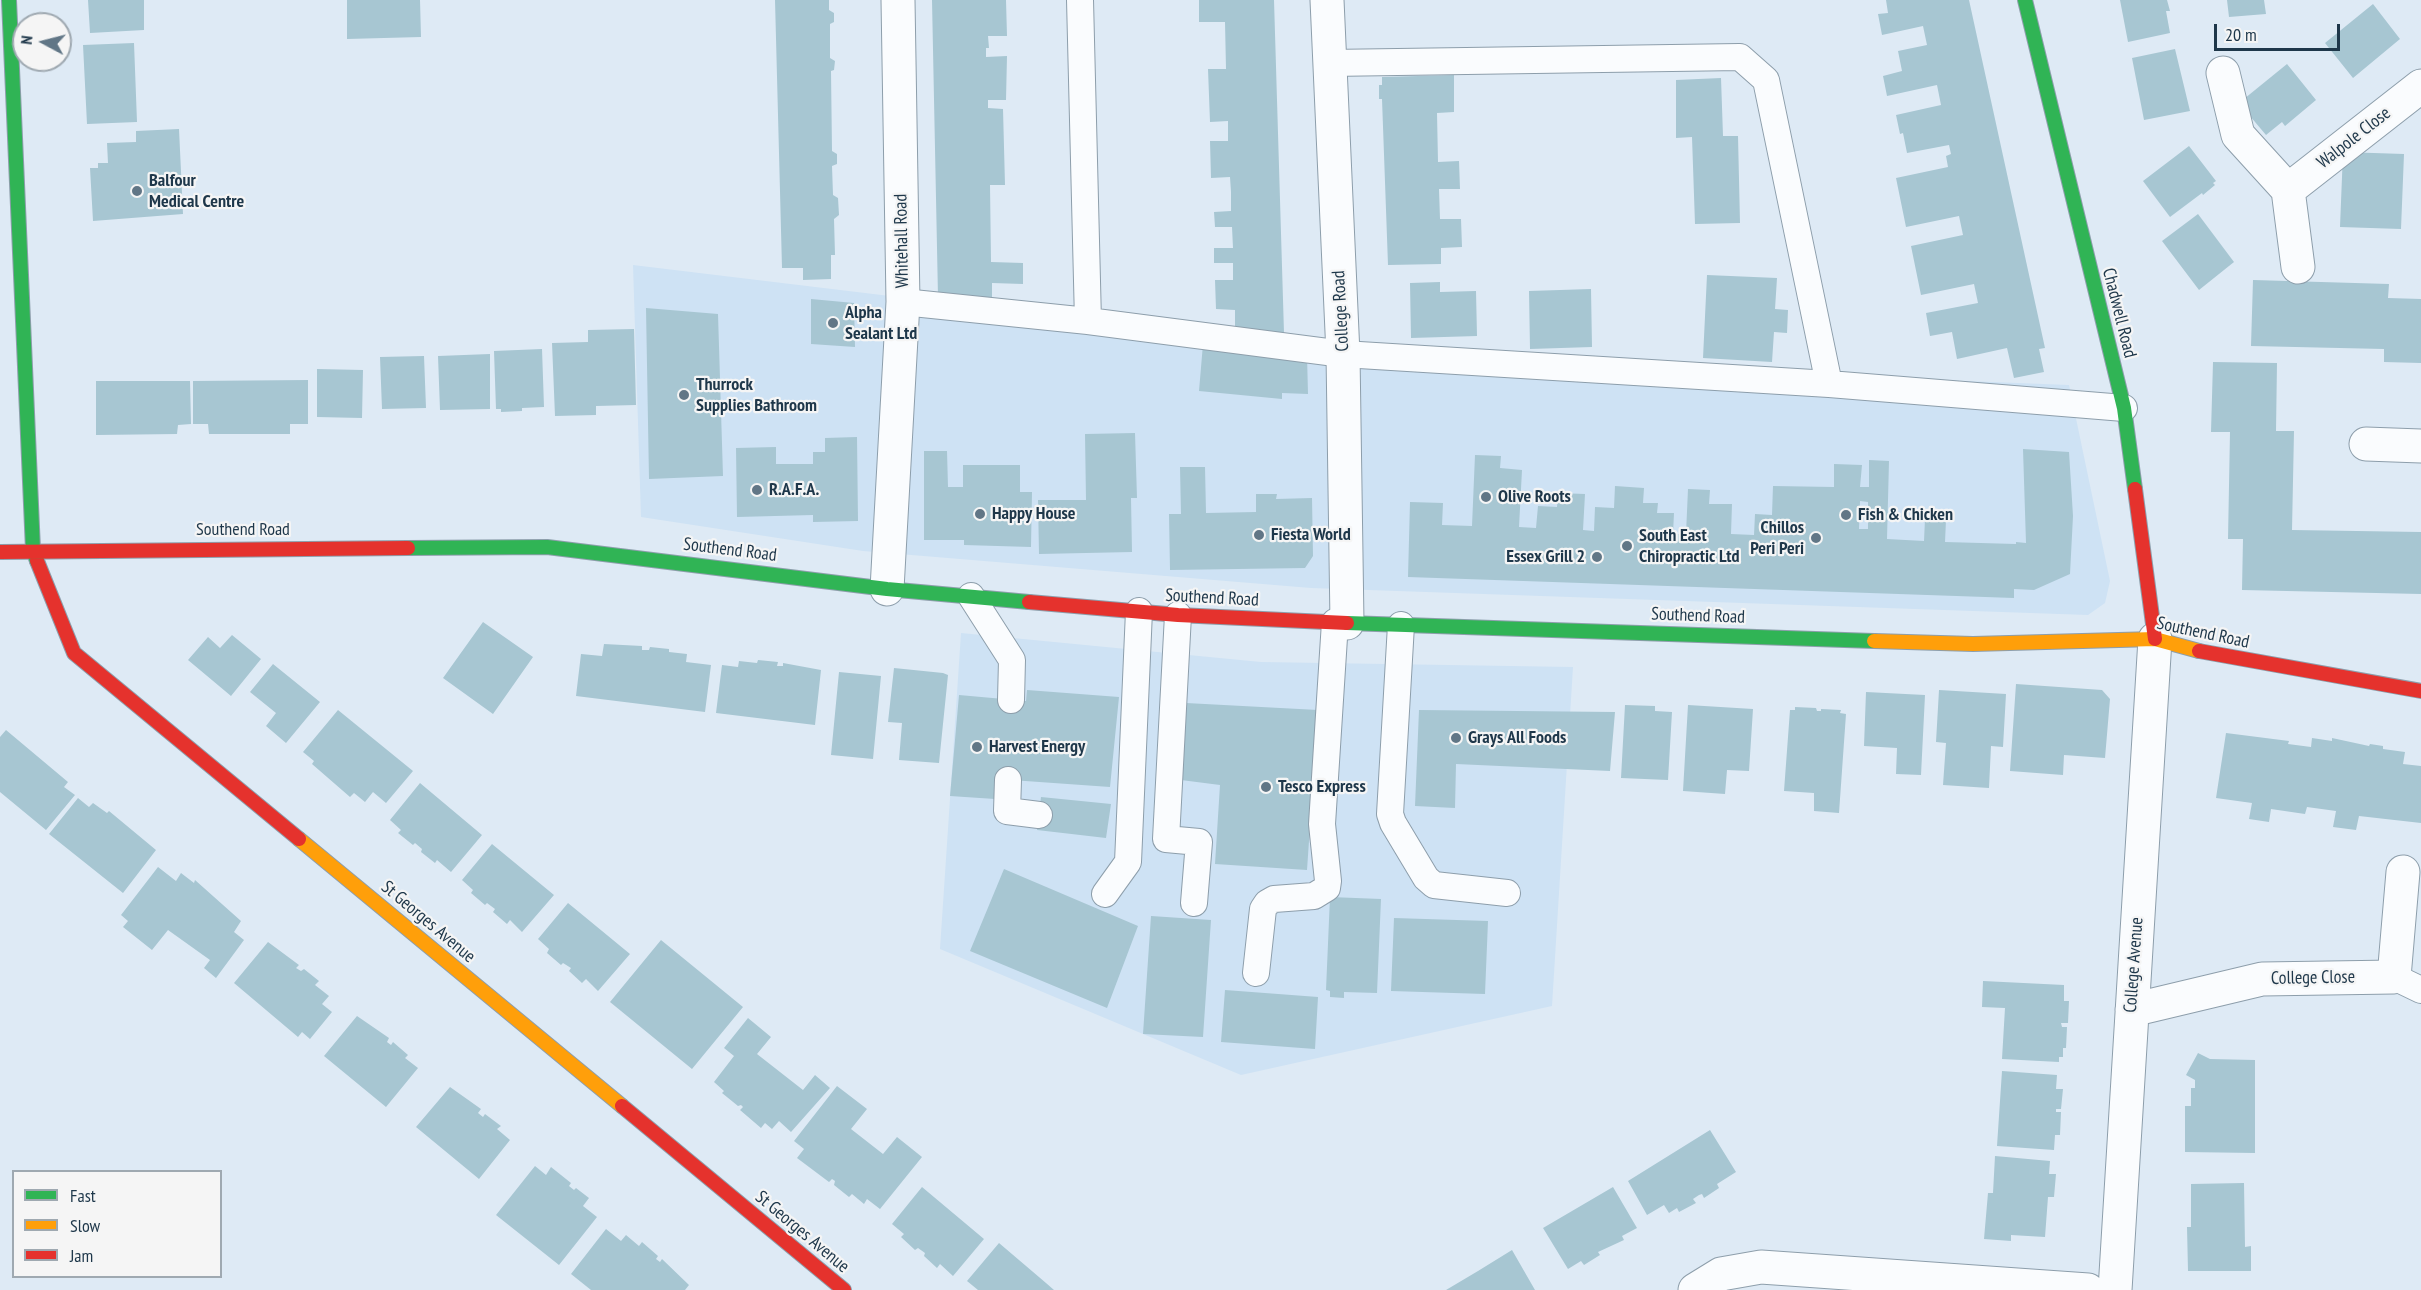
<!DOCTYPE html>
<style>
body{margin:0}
#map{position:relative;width:2421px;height:1290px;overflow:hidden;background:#deeaf5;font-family:"PT Sans Narrow",sans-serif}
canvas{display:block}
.legend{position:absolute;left:12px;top:1170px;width:210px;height:108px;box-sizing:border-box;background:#f5f5f5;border:2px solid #9fa9b1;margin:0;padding:8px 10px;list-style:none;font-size:18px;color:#1e374a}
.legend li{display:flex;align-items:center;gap:12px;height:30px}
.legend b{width:30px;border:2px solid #9fa9b1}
.north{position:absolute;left:12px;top:12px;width:60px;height:60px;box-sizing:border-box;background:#f5f5f5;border:2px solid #9fa9b1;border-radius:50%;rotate:277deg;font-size:16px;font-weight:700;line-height:24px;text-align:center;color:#1e374a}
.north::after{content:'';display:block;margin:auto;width:21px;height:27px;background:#617686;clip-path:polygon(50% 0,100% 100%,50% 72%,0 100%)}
.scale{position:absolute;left:2214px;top:24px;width:126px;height:27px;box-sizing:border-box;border:3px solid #1e374a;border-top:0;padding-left:8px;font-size:18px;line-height:21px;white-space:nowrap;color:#1e374a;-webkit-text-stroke:4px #f5f5f5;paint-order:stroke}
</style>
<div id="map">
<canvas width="2421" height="1290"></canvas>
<ul class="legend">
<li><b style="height:8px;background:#30b455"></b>Fast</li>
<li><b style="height:8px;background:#ff9f0a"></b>Slow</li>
<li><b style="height:8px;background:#e5322d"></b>Jam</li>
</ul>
<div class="north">N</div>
<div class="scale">20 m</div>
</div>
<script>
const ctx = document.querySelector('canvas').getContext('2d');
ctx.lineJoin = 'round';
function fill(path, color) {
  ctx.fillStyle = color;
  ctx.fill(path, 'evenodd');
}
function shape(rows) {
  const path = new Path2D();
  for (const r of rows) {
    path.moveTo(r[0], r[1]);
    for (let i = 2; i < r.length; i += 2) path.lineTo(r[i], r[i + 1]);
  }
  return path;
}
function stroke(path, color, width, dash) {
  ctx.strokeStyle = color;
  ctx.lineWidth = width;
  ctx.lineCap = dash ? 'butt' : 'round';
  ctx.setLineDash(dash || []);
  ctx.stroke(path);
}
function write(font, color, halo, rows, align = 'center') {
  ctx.font = font + ' "PT Sans Narrow",sans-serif';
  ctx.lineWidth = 4.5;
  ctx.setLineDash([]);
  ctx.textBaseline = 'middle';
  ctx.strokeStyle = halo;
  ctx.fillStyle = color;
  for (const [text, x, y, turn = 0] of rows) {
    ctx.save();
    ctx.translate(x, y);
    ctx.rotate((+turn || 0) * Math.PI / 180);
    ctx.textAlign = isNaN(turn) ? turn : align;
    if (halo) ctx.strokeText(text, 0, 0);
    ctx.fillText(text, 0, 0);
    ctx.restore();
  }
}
const built = shape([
 [633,265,923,300,1303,339,1837,376,2069,385,2110,581,2105,603,2088,615,1311,588,863,551,641,517],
 [961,633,1261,662,1573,667,1552,1006,1241,1075,940,949]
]);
const building = shape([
 [88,0,144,0,144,30,90,33],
 [347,0,420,0,421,37,347,39],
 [775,0,829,0,829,10,834,13,834,22,830,24,830,58,835,61,834,70,831,71,832,151,837,154,837,164,832,166,833,195,838,198,839,215,834,219,835,255,831,255,831,279,803,280,803,268,782,268],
 [932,0,1006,0,1007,36,988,36,989,48,986,48,986,57,1007,56,1006,100,988,100,988,108,1003,109,1005,185,990,185,991,262,1023,263,1023,284,992,283,992,302,938,297],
 [1199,0,1274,0,1284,333,1235,327,1235,310,1216,309,1215,280,1233,280,1233,263,1214,263,1214,248,1233,248,1232,227,1215,227,1214,212,1231,211,1231,192,1230,177,1211,178,1210,141,1228,141,1228,121,1210,122,1208,69,1226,69,1225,22,1199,22],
 [1886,0,1969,0,2045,348,2039,349,2044,372,2014,378,2007,348,1957,359,1952,332,1930,336,1926,313,1978,303,1974,284,1921,295,1911,246,1963,235,1959,216,1906,227,1896,178,1948,167,1946,156,1951,154,1949,145,1907,153,1903,133,1900,134,1896,115,1941,105,1937,85,1887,96,1883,76,1902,71,1898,51,1927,45,1923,26,1882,35,1878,14,1888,13],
 [2120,0,2167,0,2170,11,2166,11,2170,33,2128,42],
 [2227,0,2264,0,2266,14,2229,17],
 [2373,4,2400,39,2353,78,2325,43],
 [134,43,137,122,87,124,83,45],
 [2175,49,2190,111,2144,120,2132,58],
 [2287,64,2316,100,2285,126,2282,122,2266,135,2239,103],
 [1454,75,1454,112,1437,113,1438,162,1459,161,1460,189,1439,189,1440,219,1461,219,1462,247,1441,248,1441,264,1388,265,1382,99,1379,99,1379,85,1382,85,1382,77],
 [1721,78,1723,136,1738,136,1740,223,1695,224,1692,137,1676,138,1676,80],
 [179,129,183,214,93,221,90,168,98,168,98,163,108,163,107,143,136,142,136,131],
 [2189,146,2216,181,2213,183,2215,185,2203,195,2202,193,2170,217,2143,181],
 [2343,152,2404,154,2401,229,2340,227],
 [2198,214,2234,262,2199,290,2162,241],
 [1707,275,1777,278,1775,309,1788,310,1787,333,1774,332,1772,362,1703,358],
 [2253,280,2389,284,2388,298,2421,299,2421,363,2384,362,2384,349,2251,346],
 [1440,282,1440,292,1476,291,1477,336,1411,338,1410,283],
 [1591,289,1592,347,1530,349,1529,291],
 [811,299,854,303,855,347,811,344],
 [646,308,718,314,723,476,649,479],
 [634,329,636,405,596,406,596,415,555,416,552,343,588,342,588,330],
 [1203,344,1307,355,1308,394,1282,393,1282,399,1199,391],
 [542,349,544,407,522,408,522,411,501,412,501,409,496,409,494,351],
 [490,354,490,409,440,410,438,356],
 [424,356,426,408,382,409,380,357],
 [2213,362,2277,363,2276,431,2294,431,2292,530,2421,532,2421,594,2242,590,2243,539,2228,539,2230,432,2211,432],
 [317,369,363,370,362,418,317,417],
 [308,380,308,424,290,424,290,434,209,434,208,424,193,424,193,381],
 [96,381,190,381,191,424,178,425,177,434,96,435],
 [1135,433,1137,498,1131,498,1132,552,1039,554,1038,500,1086,500,1085,434],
 [857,437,858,521,813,522,813,515,737,517,736,448,776,447,776,464,813,464,813,452,825,452,825,438],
 [2023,449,2069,452,2073,516,2070,574,2034,590,2014,589,2014,598,1408,577,1410,502,1443,503,1442,525,1472,526,1475,455,1501,456,1500,468,1522,470,1519,527,1536,528,1538,506,1557,507,1558,493,1585,494,1583,530,1594,531,1595,507,1614,508,1615,486,1644,488,1643,503,1658,503,1657,513,1674,513,1673,534,1686,534,1688,489,1710,490,1709,504,1732,504,1731,534,1754,535,1755,514,1772,515,1773,486,1834,487,1834,464,1862,465,1860,487,1869,487,1869,460,1889,461,1887,539,1924,541,1925,519,1946,520,1945,542,2016,544,2016,542,2026,543],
 [1860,501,1868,502,1868,529,1859,529],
 [924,451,947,451,948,487,963,487,963,465,1020,465,1020,492,1032,492,1031,547,964,545,964,540,924,540],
 [1180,467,1205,467,1206,513,1256,512,1256,494,1277,494,1276,499,1312,498,1313,556,1305,568,1170,570,1169,514,1181,514],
 [483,622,533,657,493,714,443,678],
 [232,635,261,659,231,696,188,660,208,637,220,648],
 [604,644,642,646,642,650,649,650,650,647,669,649,669,652,687,654,686,662,711,665,705,712,576,696,581,654,602,656],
 [758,660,778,662,777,666,783,666,783,663,821,670,815,725,716,713,722,665,738,667,739,661,757,663],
 [273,664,320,702,286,743,266,726,276,713,250,692],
 [894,668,943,673,948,675,939,763,899,760,902,723,888,722],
 [839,672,881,676,873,759,831,755],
 [2016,684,2102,690,2110,699,2105,758,2064,755,2063,775,2010,771],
 [1027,690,1119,697,1110,787,997,779,995,799,950,796,959,695,1026,701],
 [1939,690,2006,694,2003,747,1991,746,1989,788,1943,785,1946,743,1936,742],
 [1866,692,1925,695,1921,775,1896,774,1897,748,1864,746],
 [1186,703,1318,710,1307,870,1215,864,1220,785,1181,780],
 [1625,705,1655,706,1655,711,1672,712,1668,780,1621,778],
 [1688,705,1753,709,1749,771,1727,770,1725,794,1683,791],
 [1795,707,1816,708,1817,711,1821,711,1821,709,1841,710,1840,713,1846,714,1839,813,1814,811,1814,793,1784,791,1790,710,1795,710],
 [338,710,413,771,386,803,373,792,365,802,354,793,350,797,312,764,314,761,303,752],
 [1419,710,1615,712,1610,771,1456,764,1455,808,1415,806],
 [6,730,68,782,64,787,75,795,46,830,0,792,0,737],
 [2226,733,2289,741,2288,744,2311,747,2312,738,2332,741,2332,738,2369,746,2370,744,2383,746,2383,749,2405,752,2403,764,2421,766,2421,823,2359,816,2356,830,2333,827,2336,811,2307,807,2305,814,2271,809,2269,822,2249,819,2252,803,2216,798],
 [420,783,482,835,451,872,437,860,435,863,421,852,422,849,415,843,413,845,398,833,401,830,390,820],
 [1041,797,1111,804,1106,838,1037,830],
 [78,798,89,807,93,803,107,813,109,811,156,850,123,893,49,834],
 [492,844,554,895,522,932,510,920,507,924,493,912,495,909,487,903,485,905,471,893,473,890,462,880],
 [158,867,176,881,181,873,194,883,195,880,241,921,234,932,244,940,216,978,204,968,210,960,168,930,152,950,123,927,128,921,121,915],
 [1004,869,1138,926,1107,1008,970,951],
 [1330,897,1381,899,1377,993,1344,992,1344,998,1330,997,1330,991,1326,990],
 [568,903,630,954,598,991,586,979,582,983,569,971,571,968,563,963,561,965,547,953,549,949,538,939],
 [1151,916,1211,920,1203,1037,1143,1034],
 [1394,918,1488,921,1485,994,1391,991],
 [661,940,743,1007,692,1069,610,1002],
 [268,942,299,965,296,968,301,971,304,969,319,981,315,985,329,996,322,1004,332,1012,310,1039,302,1032,298,1037,234,983],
 [1983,981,2064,985,2064,1001,2069,1001,2068,1023,2061,1023,2062,1027,2067,1027,2066,1048,2063,1048,2063,1057,2059,1057,2059,1062,2002,1059,2005,1008,1982,1007],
 [1225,990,1318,997,1315,1049,1221,1042],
 [357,1016,389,1038,387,1042,391,1045,393,1042,408,1055,405,1058,418,1068,386,1107,324,1056],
 [748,1018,771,1037,757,1054,803,1090,815,1075,830,1088,791,1132,779,1121,772,1129,765,1123,761,1128,740,1110,743,1107,741,1105,738,1106,722,1093,724,1091,714,1082,734,1056,724,1048],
 [2198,1053,2210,1059,2255,1060,2255,1153,2185,1152,2185,1106,2191,1106,2191,1088,2195,1088,2195,1080,2186,1075],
 [2002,1071,2057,1075,2056,1089,2063,1089,2061,1109,2056,1109,2056,1112,2061,1112,2060,1135,2055,1135,2054,1150,1997,1146],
 [837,1086,867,1109,851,1129,883,1154,897,1137,922,1157,880,1209,867,1199,864,1204,852,1194,849,1197,834,1185,835,1181,832,1179,829,1182,797,1158,804,1149,794,1141],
 [450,1087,481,1109,478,1113,483,1117,485,1114,501,1126,497,1129,510,1140,479,1179,416,1127],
 [1710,1130,1736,1172,1717,1184,1719,1188,1704,1198,1702,1194,1699,1195,1693,1199,1696,1203,1679,1212,1677,1208,1669,1213,1664,1205,1647,1215,1628,1181],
 [1995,1156,2050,1161,2049,1174,2056,1174,2054,1197,2048,1197,2045,1237,2011,1235,2011,1241,1984,1239,1988,1193,1993,1193],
 [535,1166,546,1175,551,1167,571,1183,569,1186,574,1190,576,1188,589,1198,583,1206,597,1217,559,1265,496,1215],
 [2244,1183,2245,1247,2251,1246,2251,1271,2188,1271,2187,1227,2191,1227,2191,1184],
 [922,1187,984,1239,953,1276,940,1264,937,1268,924,1256,925,1253,918,1248,915,1250,901,1237,904,1234,892,1224],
 [1613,1187,1637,1228,1622,1236,1624,1240,1598,1252,1600,1255,1584,1265,1581,1261,1568,1269,1543,1228],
 [606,1229,621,1241,626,1235,639,1246,642,1242,658,1256,656,1259,660,1262,662,1259,689,1285,685,1290,591,1290,571,1274],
 [999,1243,1046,1283,1054,1290,978,1290,967,1281],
 [1512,1250,1535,1290,1446,1290,1478,1271]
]);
const lane = shape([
 [1080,0,1088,321],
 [1329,63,1740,57,1766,80,1829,384],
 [903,302,1088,321,1343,354,1829,384,2124,408],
 [971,596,1012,660,1011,700],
 [1178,615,1166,839,1199,842,1194,903],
 [1401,625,1390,814,1393,823,1426,878,1434,885,1507,893],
 [1008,780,1007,811,1039,815],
 [1105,894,1128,862,1139,611],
 [1256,973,1263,909,1267,903,1274,899,1314,896,1327,888,1328,881,1322,824,1335,622],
 [2394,977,2421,990]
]);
const street = shape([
 [1327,0,1343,354,1347,623],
 [2223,73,2238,135,2288,190,2298,267],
 [2288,190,2421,86],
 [2366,444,2421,446],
 [887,589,903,302,898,0],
 [2132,1010,2262,979,2394,977,2403,872],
 [1695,1290,1721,1274,1761,1267,2088,1290],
 [2115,1290,2155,639]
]);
const fast = shape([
 [9,0,33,550,37,561],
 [2025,0,2124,408,2135,489],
 [408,548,547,547,887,589,1029,602],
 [1347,623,1874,641]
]);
const slow = shape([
 [1874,641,1973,644,2155,639,2199,651],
 [299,839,622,1106]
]);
const jam = shape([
 [2135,489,2155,639],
 [0,552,408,548],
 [37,561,74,653,299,839],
 [1029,602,1178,615,1347,623],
 [2199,651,2421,691],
 [622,1106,844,1290]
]);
const markers = [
 [137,191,6,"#617686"],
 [833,323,6,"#617686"],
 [684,395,6,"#617686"],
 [757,490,6,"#617686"],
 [1486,497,6,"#617686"],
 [980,514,6,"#617686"],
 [1846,515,6,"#617686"],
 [1259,535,6,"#617686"],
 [1816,538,6,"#617686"],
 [1627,546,6,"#617686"],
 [1597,557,6,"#617686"],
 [1456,738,6,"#617686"],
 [977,747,6,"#617686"],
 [1266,787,6,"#617686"]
];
const streetNames = [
 ["Walpole Close",2354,138,-38],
 ["Whitehall Road",902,241,-91],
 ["College Road",1341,311,-93],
 ["Chadwell Road",2119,313,76],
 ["Southend Road",243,530],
 ["Southend Road",730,550,7],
 ["Southend Road",1212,598,3],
 ["Southend Road",1698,616,2],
 ["Southend Road",2203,633,12],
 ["St Georges Avenue",428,922,40],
 ["College Avenue",2134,965,-86],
 ["College Close",2313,978,-1],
 ["St Georges Avenue",802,1232,40]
];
const poiNames = [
 ["Balfour",149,181],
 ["Medical Centre",149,202],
 ["Alpha",845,313],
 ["Sealant Ltd",845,334],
 ["Thurrock",696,385],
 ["Supplies Bathroom",696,406],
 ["R.A.F.A.",769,490],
 ["Olive Roots",1498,497],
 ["Happy House",992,514],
 ["Fish & Chicken",1858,515],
 ["Chillos",1804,528,"right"],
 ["Peri Peri",1804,549,"right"],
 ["Fiesta World",1271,535],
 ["South East",1639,536],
 ["Chiropractic Ltd",1639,557],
 ["Essex Grill 2",1585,557,"right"],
 ["Grays All Foods",1468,738],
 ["Harvest Energy",989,747],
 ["Tesco Express",1278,787]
];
fill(built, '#cee2f4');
fill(building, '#a7c6d2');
stroke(lane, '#8d9eab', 28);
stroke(street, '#8d9eab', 35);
stroke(fast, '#8d9eab', 16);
stroke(slow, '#8d9eab', 16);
stroke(jam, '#8d9eab', 16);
stroke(lane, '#fafcfe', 26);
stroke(street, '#fafcfe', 33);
stroke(fast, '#30b455', 14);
stroke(slow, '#ff9f0a', 14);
stroke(jam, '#e5322d', 14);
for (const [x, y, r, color] of markers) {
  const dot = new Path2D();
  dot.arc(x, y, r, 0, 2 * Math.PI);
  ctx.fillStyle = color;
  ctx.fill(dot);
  stroke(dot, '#f5f5f5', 2);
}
write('18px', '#1e374a', '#f5f5f5', streetNames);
write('bold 18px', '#1e374a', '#f5f5f5', poiNames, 'left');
</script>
